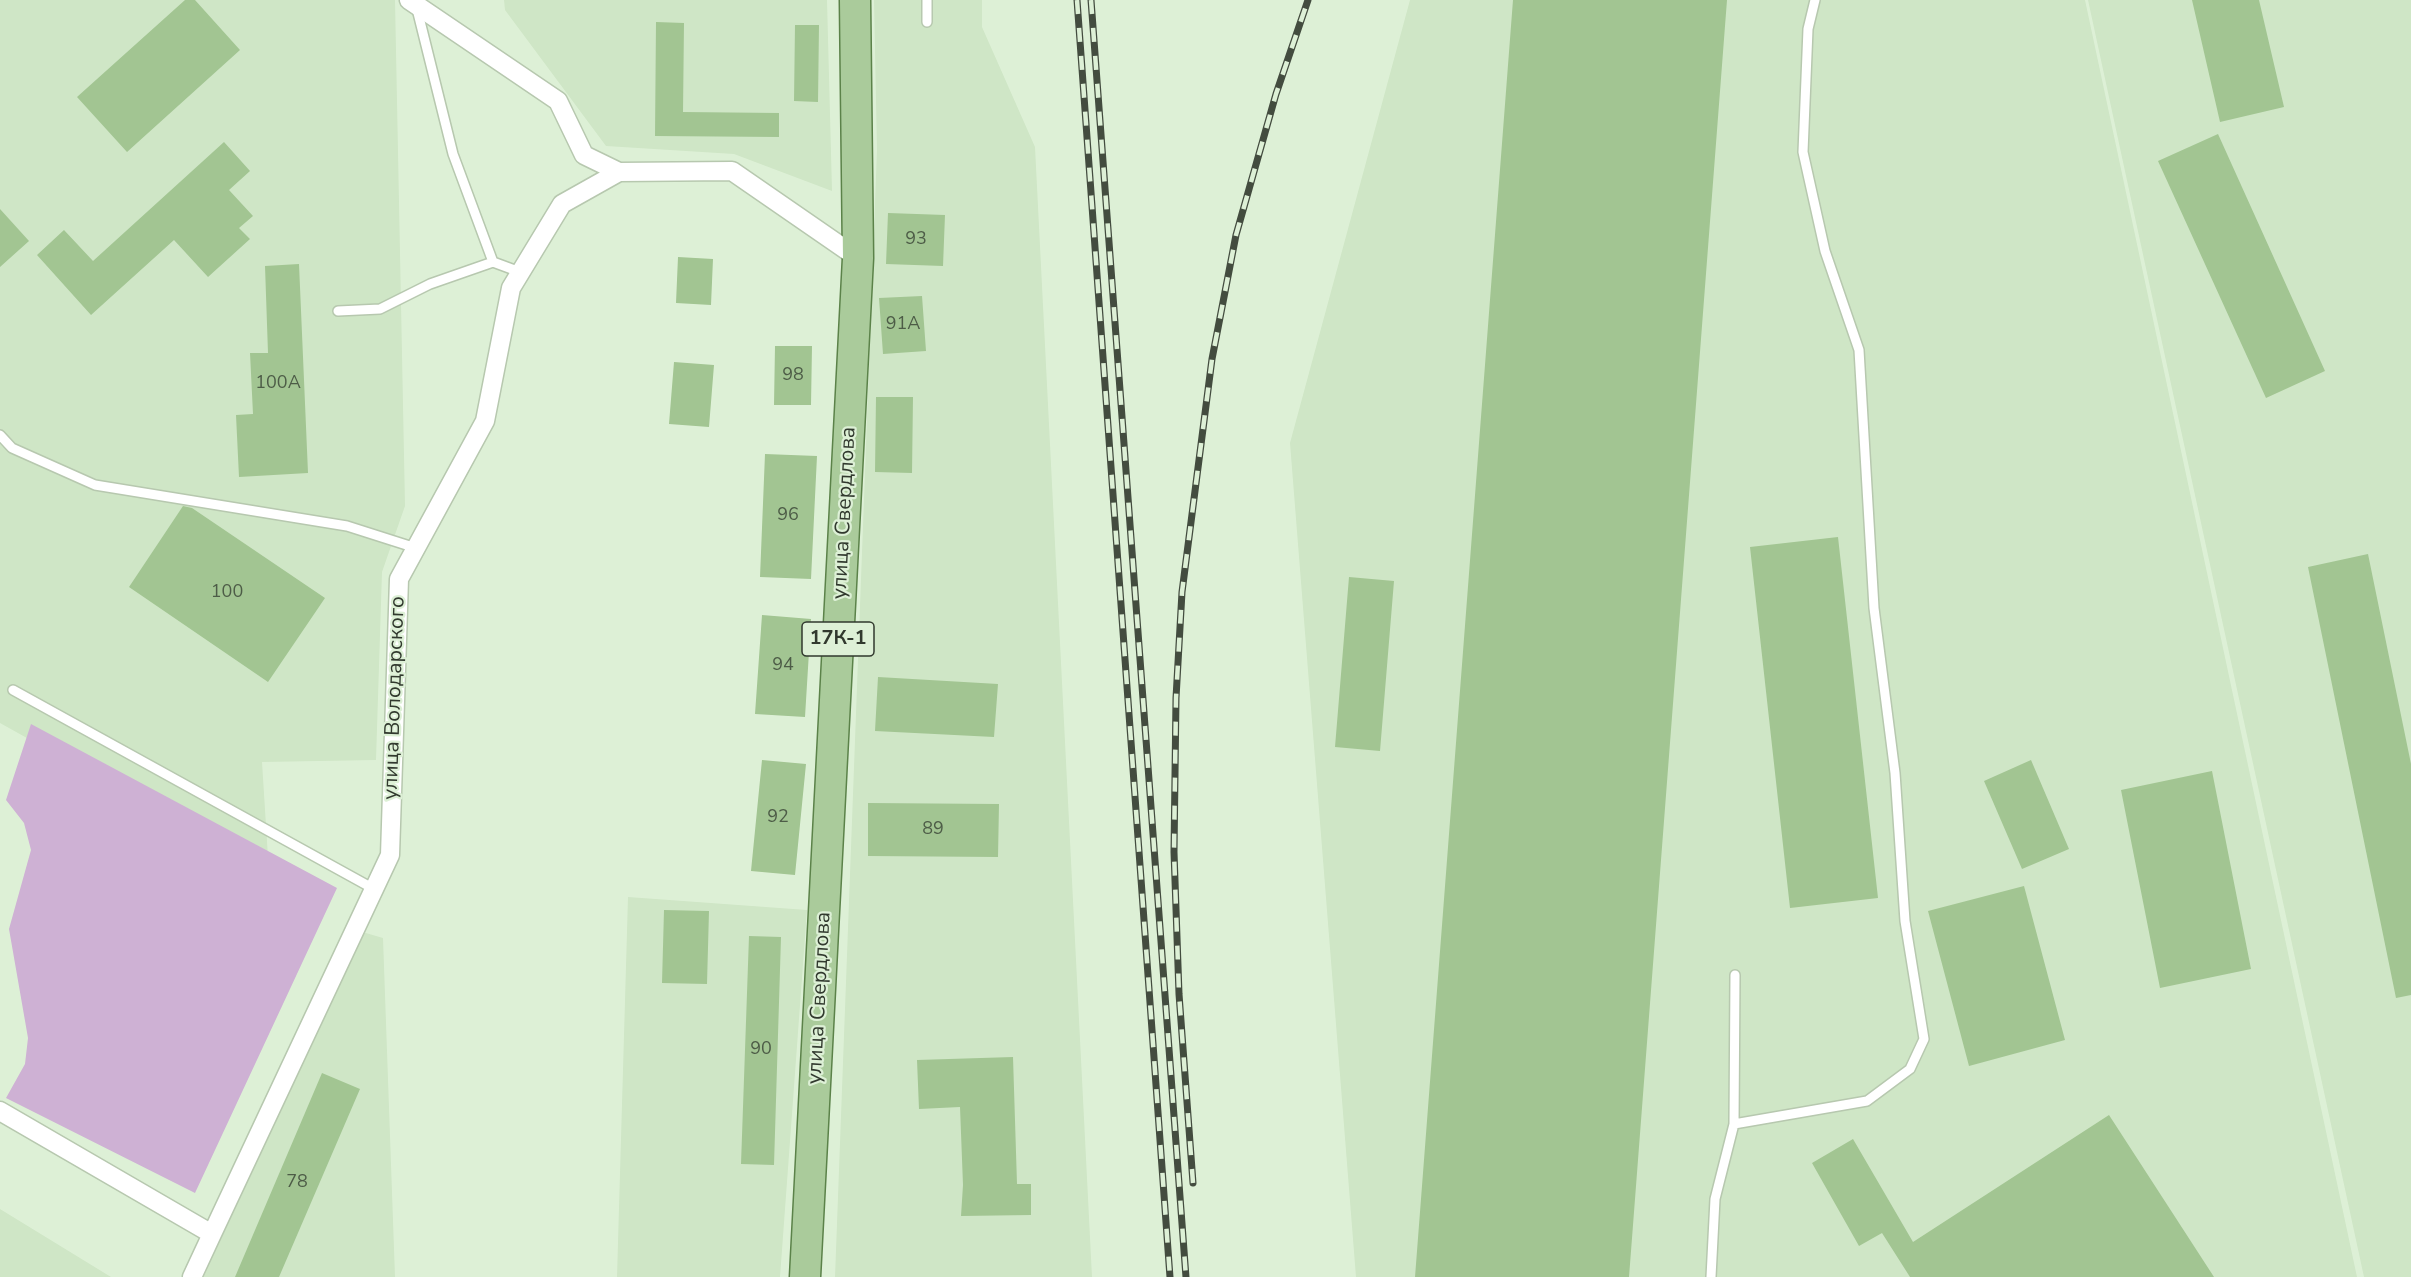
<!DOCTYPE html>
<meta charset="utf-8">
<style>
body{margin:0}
canvas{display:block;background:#ddf0d6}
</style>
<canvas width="2411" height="1277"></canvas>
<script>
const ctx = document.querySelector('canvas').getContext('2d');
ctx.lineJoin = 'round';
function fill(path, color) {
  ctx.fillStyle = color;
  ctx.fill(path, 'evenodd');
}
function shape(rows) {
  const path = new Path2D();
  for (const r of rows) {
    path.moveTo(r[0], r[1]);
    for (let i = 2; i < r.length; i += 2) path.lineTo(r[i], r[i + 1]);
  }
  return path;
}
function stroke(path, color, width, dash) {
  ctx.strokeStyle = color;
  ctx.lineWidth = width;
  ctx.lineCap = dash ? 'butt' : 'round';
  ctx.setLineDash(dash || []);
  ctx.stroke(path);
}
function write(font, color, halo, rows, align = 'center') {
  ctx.font = font + ' "Nunito Sans",sans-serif';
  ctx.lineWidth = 4.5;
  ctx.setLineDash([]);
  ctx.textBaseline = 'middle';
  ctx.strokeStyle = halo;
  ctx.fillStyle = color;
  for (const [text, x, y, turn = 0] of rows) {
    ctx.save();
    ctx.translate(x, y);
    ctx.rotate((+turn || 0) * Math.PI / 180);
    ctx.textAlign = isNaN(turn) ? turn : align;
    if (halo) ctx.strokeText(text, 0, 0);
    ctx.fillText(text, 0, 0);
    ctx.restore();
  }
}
const built = shape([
 [0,0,395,0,405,506,382,572,376,760,262,762,269,873,0,723],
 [504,0,827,0,832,191,734,154,606,146,505,10],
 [874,0,982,0,982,27,1035,147,1092,1277,835,1277,877,150],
 [1410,0,2085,0,2357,1277,1356,1277,1290,443],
 [2088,0,2411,0,2411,1277,2364,1277],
 [628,897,807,910,780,1277,617,1277],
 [359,931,383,938,395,1277,195,1277],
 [0,1209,111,1277,0,1277]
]);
const green = shape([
 [31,724,337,888,195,1193,6,1098,25,1064,28,1038,9,929,31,850,24,823,6,800]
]);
const building = shape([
 [185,0,195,0,240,50,127,152,77,97],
 [1513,0,1727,0,1629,1277,1415,1277],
 [2192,0,2259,0,2284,107,2220,122],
 [656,22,684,23,683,112,779,113,779,137,655,136],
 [795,25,819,25,818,102,794,101],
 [2218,134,2325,371,2266,398,2158,161],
 [224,142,250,171,229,190,253,216,239,228,250,239,208,277,174,240,91,315,37,255,64,230,93,261],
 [0,209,29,241,0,267],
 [888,213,945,215,943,266,886,264],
 [678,257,713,259,711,305,676,303],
 [299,264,308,473,239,477,236,415,253,414,250,353,268,353,265,266],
 [922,296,926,351,883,354,879,298],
 [775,346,812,346,811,405,774,405],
 [674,362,714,365,709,427,669,424],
 [876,397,913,397,912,473,875,472],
 [765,454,817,456,811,579,760,577],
 [183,506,192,508,325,598,268,682,129,587],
 [1838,537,1878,898,1790,908,1750,547],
 [2368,554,2411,764,2411,995,2396,998,2308,567],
 [1349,577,1394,581,1380,751,1335,747],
 [762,615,811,619,805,717,755,714],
 [878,677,998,684,994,737,875,731],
 [762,760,806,764,795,875,751,871],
 [2031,760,2069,849,2022,869,1984,781],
 [2212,771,2251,969,2160,988,2121,790],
 [868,803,999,804,998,857,868,856],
 [2024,886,2065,1040,1969,1066,1928,911],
 [664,910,709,911,707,984,662,983],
 [749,936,781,937,774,1165,741,1164],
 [1013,1057,1017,1184,1031,1184,1031,1215,961,1216,963,1185,960,1107,919,1109,917,1060],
 [322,1073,360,1089,279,1277,235,1277],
 [2109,1115,2214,1277,1910,1277,1882,1233,1859,1246,1812,1163,1853,1139,1913,1242]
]);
const service = shape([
 [927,0,927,22],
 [417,9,453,154,493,262],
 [338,311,380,309,430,284,493,262,520,272],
 [0,435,12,448,95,485,347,526,416,548],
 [13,690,374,889],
 [1734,1124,1867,1101,1910,1069,1924,1039,1905,921,1895,773,1874,608,1859,350,1825,251,1803,152,1808,29,1815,0],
 [1711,1277,1715,1199,1734,1124,1735,975]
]);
const minor = shape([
 [409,0,558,101,584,155,619,172],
 [0,1111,212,1234,390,855,399,579,485,421,511,288,562,204,619,172,732,171,858,258],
 [192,1277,212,1234]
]);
const primary = shape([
 [805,1277,858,258,855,0]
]);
const rail = shape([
 [1077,0,1170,1277],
 [1091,0,1186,1277],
 [1193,1183,1179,994,1174,852,1176,698,1182,592,1212,359,1236,235,1276,94,1308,0]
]);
const numberNames = [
 ["93",916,240],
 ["91А",903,325],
 ["98",793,376],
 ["100А",278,384],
 ["96",788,516],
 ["100",227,593],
 ["94",783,666],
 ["92",778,818],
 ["89",933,830],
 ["90",761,1050],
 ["78",297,1183]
];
const shields = [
 [838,639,72]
];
const shieldNames = [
 ["17К-1",838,639]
];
const streetNames = [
 ["улица Свердлова",845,513,-87],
 ["улица Володарского",395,698,-88],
 ["улица Свердлова",820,998,-87]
];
fill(built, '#cfe6c6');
fill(green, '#ceb1d4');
fill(building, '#a2c592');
stroke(service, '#b7c8af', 12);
stroke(minor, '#b7c8af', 21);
stroke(primary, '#5b8249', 33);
stroke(service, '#fff', 9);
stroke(minor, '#fff', 18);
stroke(primary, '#aacb9b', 30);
stroke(rail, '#434c3f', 7);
stroke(rail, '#ddf0d6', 4.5, [14]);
write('18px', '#4d5c47', null, numberNames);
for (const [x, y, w] of shields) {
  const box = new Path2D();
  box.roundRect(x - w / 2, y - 17, w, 34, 4.5);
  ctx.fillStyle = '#ddf0d6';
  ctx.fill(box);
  stroke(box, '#31392e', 1.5);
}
write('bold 20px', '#31392e', null, shieldNames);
write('21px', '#31392e', '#ddf0d6', streetNames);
</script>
